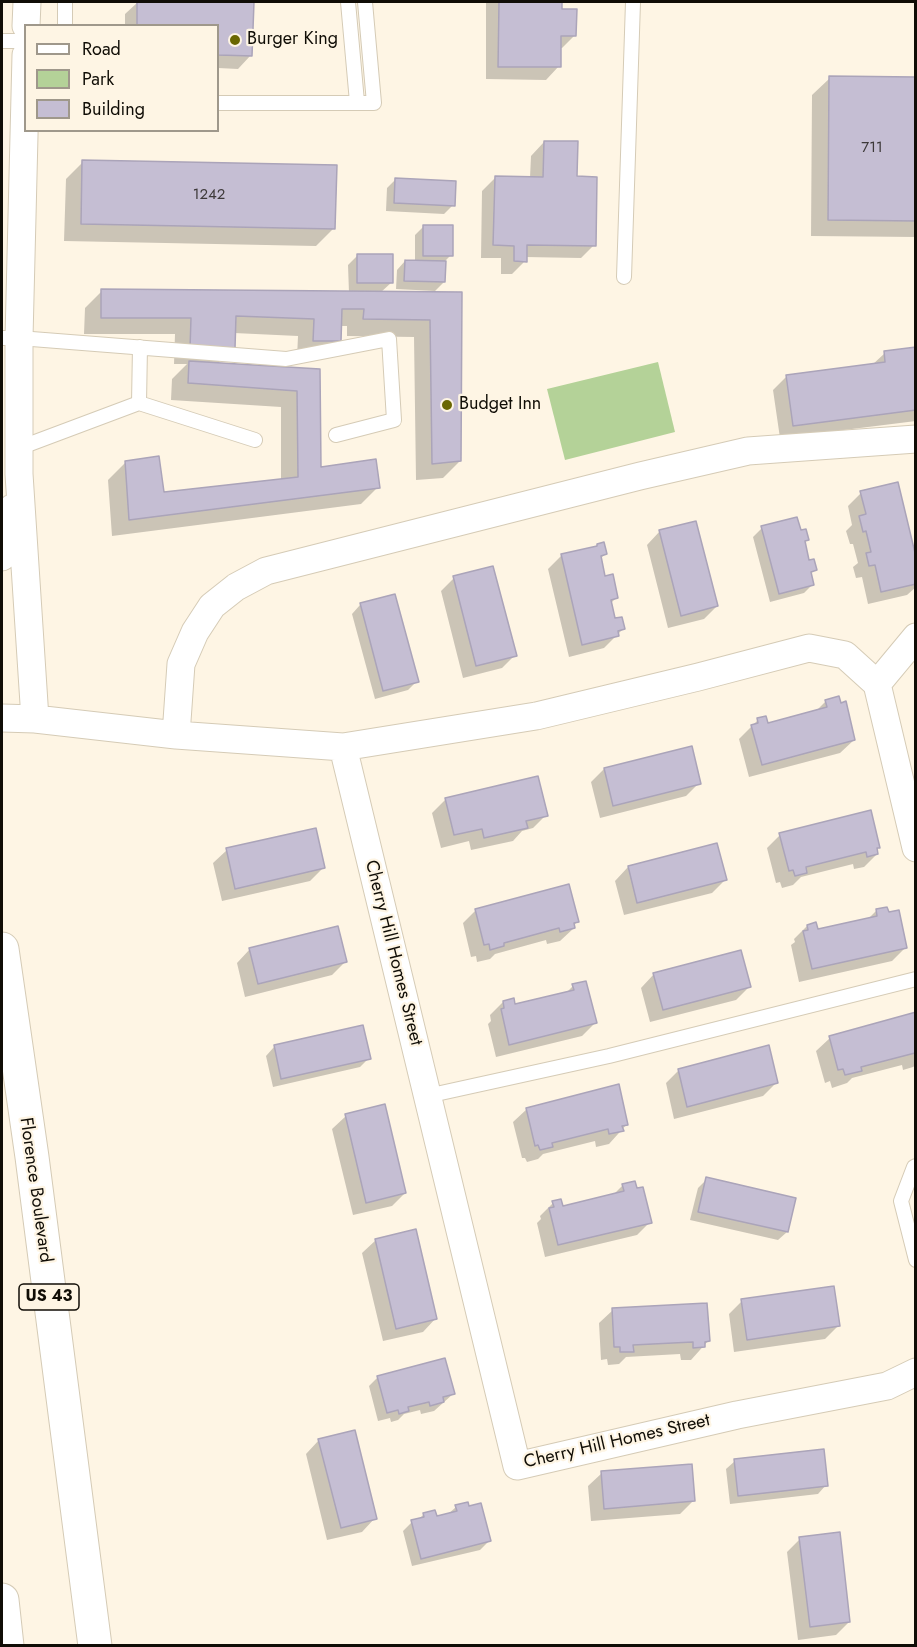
<!DOCTYPE html>
<style>
body{margin:0}
#map{position:relative;width:917px;height:1647px;overflow:hidden;background:#fef5e4;font-family:Jost,sans-serif}
canvas{display:block}
.frame{position:absolute;inset:0;border:3px solid #100d06;pointer-events:none}
.legend{position:absolute;left:24px;top:24px;width:195px;height:108px;box-sizing:border-box;background:#fef5e4;border:2px solid #9f988b;margin:0;padding:8px 10px;list-style:none;font-size:18px;color:#100d06}
.legend li{display:flex;align-items:center;gap:12px;height:30px}
.legend b{width:30px;border:2px solid #9f988b}
</style>
<div id="map">
<canvas width="917" height="1647"></canvas>
<div class="frame"></div>
<ul class="legend">
<li><b style="height:8px;background:#fff"></b>Road</li>
<li><b style="height:16px;background:#b4d298"></b>Park</li>
<li><b style="height:16px;background:#c5bed3"></b>Building</li>
</ul>
</div>
<script>
const ctx = document.querySelector('canvas').getContext('2d');
ctx.lineJoin = 'round';
function fill(path, color) {
  ctx.fillStyle = color;
  ctx.fill(path, 'evenodd');
}
function shape(rows) {
  const path = new Path2D();
  for (const r of rows) {
    path.moveTo(r[0], r[1]);
    for (let i = 2; i < r.length; i += 2) path.lineTo(r[i], r[i + 1]);
  }
  return path;
}
function stroke(path, color, width, dash) {
  ctx.strokeStyle = color;
  ctx.lineWidth = width;
  ctx.lineCap = dash ? 'butt' : 'round';
  ctx.setLineDash(dash || []);
  ctx.stroke(path);
}
function write(font, color, halo, rows, align = 'center') {
  ctx.font = font + ' Jost,sans-serif';
  ctx.lineWidth = 4.5;
  ctx.setLineDash([]);
  ctx.textBaseline = 'middle';
  ctx.strokeStyle = halo;
  ctx.fillStyle = color;
  for (const [text, x, y, turn = 0] of rows) {
    ctx.save();
    ctx.translate(x, y);
    ctx.rotate((+turn || 0) * Math.PI / 180);
    ctx.textAlign = isNaN(turn) ? turn : align;
    if (halo) ctx.strokeText(text, 0, 0);
    ctx.fillText(text, 0, 0);
    ctx.restore();
  }
}
const green = shape([
 [658,362,675,432,565,460,547,389]
]);
const shadow = shape([
 [138,2,252,3,251,55,238,69,218,68,218,26,125,26,125,14],
 [486,2,561,2,561,11,575,35,562,48,559,48,559,66,546,80,486,79],
 [830,78,916,78,916,237,811,236,812,95],
 [544,142,576,178,594,245,581,258,525,257,525,261,512,274,501,274,501,258,481,258,482,191,495,178,530,178,531,156],
 [83,162,334,228,316,246,64,241,66,179],
 [396,179,453,205,444,214,386,211,387,188],
 [424,226,451,255,445,261,444,282,435,291,396,289,397,270,405,261,415,262,415,235],
 [357,256,392,282,380,293,461,294,460,461,443,478,416,480,414,337,347,336,347,326,340,326,340,340,322,358,297,358,298,336,234,333,233,348,217,364,318,370,319,468,378,487,361,504,112,536,108,480,125,463,162,494,281,481,281,407,171,400,172,379,187,364,174,364,175,334,84,334,85,308,102,291,349,293,348,265],
 [916,348,916,421,780,438,773,390,787,376,872,365,885,353],
 [861,493,916,564,916,587,907,595,868,604,862,577,856,578,853,567,858,563,853,544,850,544,846,531,852,525,848,506],
 [762,528,800,532,807,539,804,543,808,562,815,569,810,575,813,584,804,593,770,602,753,537],
 [660,531,717,606,704,619,668,628,647,545],
 [597,545,605,554,600,559,604,578,617,597,610,604,614,620,623,629,604,648,569,657,548,569,561,556,595,548],
 [454,578,515,655,502,668,463,678,441,591],
 [394,596,417,681,408,690,375,699,352,614,360,605],
 [826,701,854,740,840,753,749,777,739,739,758,720,767,724,815,712],
 [604,769,699,783,686,796,600,818,591,782],
 [537,777,546,815,533,828,522,831,513,841,471,850,469,841,441,848,432,813,445,800],
 [780,835,879,847,876,850,877,854,864,867,854,869,853,864,801,877,793,885,782,888,780,882,776,883,767,848],
 [227,850,323,868,310,881,222,901,213,863],
 [628,867,725,880,712,893,624,915,615,881],
 [476,910,578,921,573,926,574,928,560,941,547,944,546,940,495,954,490,959,477,962,476,956,471,957,463,923],
 [876,911,905,948,892,961,799,982,791,945,795,942,794,939,807,926,817,931,868,919],
 [250,949,345,962,332,975,245,997,237,963],
 [654,974,749,987,736,1000,650,1022,641,988],
 [573,986,595,1023,582,1036,496,1057,488,1024,491,1021,490,1015,503,1002,514,1006,565,994],
 [916,1014,916,1065,913,1067,903,1070,902,1065,852,1078,847,1083,832,1088,830,1081,825,1083,816,1051,830,1038],
 [274,1047,369,1058,360,1067,273,1087,266,1056],
 [679,1070,776,1083,763,1096,674,1119,666,1083],
 [527,1109,627,1124,609,1144,596,1147,595,1141,543,1154,538,1159,527,1162,525,1158,522,1158,513,1122],
 [346,1116,405,1193,392,1206,353,1215,332,1129],
 [707,1179,787,1232,778,1240,690,1220,698,1188],
 [623,1185,650,1222,637,1235,545,1257,537,1223,541,1219,540,1216,553,1203,562,1207,613,1195],
 [376,1240,436,1318,423,1332,383,1341,362,1253],
 [742,1301,838,1326,825,1339,734,1352,729,1314],
 [613,1310,708,1341,691,1360,681,1360,680,1354,626,1357,619,1364,608,1365,607,1359,601,1360,599,1323],
 [378,1377,453,1394,434,1411,421,1414,420,1410,404,1414,398,1420,391,1422,390,1418,378,1421,369,1386],
 [319,1440,375,1518,362,1532,327,1540,306,1454],
 [735,1461,826,1485,818,1494,730,1504,726,1469],
 [602,1473,693,1501,680,1514,591,1521,588,1486],
 [456,1507,489,1541,480,1550,412,1566,403,1531,412,1522,418,1520,424,1514,436,1518,447,1515],
 [800,1539,849,1622,836,1635,798,1640,787,1552]
]);
const building = shape([
 [137,2,254,2,252,56,218,55,218,26,137,26,137,2],
 [499,2,562,2,562,9,577,9,576,36,561,36,561,67,498,67,499,2],
 [829,76,916,77,916,221,828,220,829,76],
 [544,141,578,141,577,176,597,177,596,246,527,245,527,262,514,261,514,246,493,245,495,176,543,177,544,141],
 [82,160,337,165,335,229,81,224,82,160],
 [395,178,456,181,455,206,394,203,395,178],
 [423,225,453,225,453,256,423,256,423,225],
 [357,254,393,254,393,283,357,283,357,254],
 [405,260,446,261,445,282,404,281,405,260],
 [101,289,462,292,461,461,432,464,430,320,363,319,364,309,342,309,341,341,313,341,314,319,236,316,235,348,190,348,191,318,101,318,101,289],
 [916,347,916,410,793,426,786,375,885,362,884,351,916,347],
 [189,361,320,369,321,467,376,459,380,488,129,520,125,461,159,456,164,492,298,477,297,391,188,383,189,361],
 [898,482,916,557,916,584,881,592,875,565,869,566,866,553,871,552,866,531,863,532,859,516,866,514,860,491,898,482],
 [797,517,801,530,806,529,809,540,805,541,809,560,814,559,817,570,811,572,814,585,779,594,761,526,797,517],
 [696,521,718,606,681,616,659,530,696,521],
 [604,542,607,554,601,556,605,576,613,574,618,598,611,600,615,618,622,617,625,629,618,631,619,636,582,645,561,554,597,546,597,544,604,542],
 [493,566,517,656,476,666,453,576,493,566],
 [395,594,419,682,383,691,360,603,395,594],
 [839,696,841,703,846,701,855,740,762,765,751,725,758,723,757,718,766,716,768,723,827,707,825,700,839,696],
 [692,746,701,784,613,806,604,768,692,746],
 [538,776,548,816,526,821,528,828,484,838,482,829,454,835,445,798,538,776],
 [871,810,880,848,877,848,878,854,867,857,866,852,806,867,807,873,795,876,793,870,789,871,779,833,871,810],
 [316,828,325,868,235,889,226,848,316,828],
 [717,843,727,880,637,903,628,866,717,843],
 [569,884,579,922,574,923,575,928,560,932,559,928,504,943,504,946,490,950,489,944,484,945,475,909,569,884],
 [887,907,889,912,899,910,907,948,812,969,803,931,808,930,807,925,816,922,818,929,877,916,876,909,887,907],
 [338,926,347,962,258,984,249,948,338,926],
 [741,950,751,987,663,1010,653,973,741,950],
 [586,981,597,1023,509,1045,501,1009,504,1008,503,1001,514,998,515,1004,574,990,572,984,586,981],
 [916,1012,916,1054,915,1053,861,1067,862,1071,845,1075,843,1069,838,1070,829,1036,916,1012],
 [363,1025,371,1059,281,1079,274,1045,363,1025],
 [769,1045,778,1083,687,1107,678,1069,769,1045],
 [619,1084,628,1125,622,1126,624,1131,609,1134,608,1129,552,1143,553,1147,540,1150,538,1145,535,1146,526,1108,619,1084],
 [385,1104,406,1193,366,1203,345,1114,385,1104],
 [706,1177,796,1198,788,1232,698,1212,706,1177],
 [635,1181,637,1188,643,1187,652,1223,558,1245,549,1208,554,1207,552,1201,561,1199,563,1206,624,1191,622,1184,635,1181],
 [416,1229,437,1319,396,1329,375,1239,416,1229],
 [834,1286,840,1326,747,1340,741,1299,834,1286],
 [707,1303,710,1341,705,1342,705,1347,693,1348,693,1342,633,1345,634,1352,620,1352,620,1347,614,1347,612,1308,707,1303],
 [445,1358,455,1394,443,1397,444,1402,430,1406,429,1402,408,1407,409,1411,399,1414,398,1410,387,1413,377,1376,445,1358],
 [355,1430,377,1519,341,1528,318,1439,355,1430],
 [824,1449,828,1486,738,1496,734,1459,824,1449],
 [692,1464,695,1501,604,1509,601,1471,692,1464],
 [468,1502,469,1506,481,1503,491,1541,421,1559,411,1520,424,1517,423,1513,435,1510,437,1516,457,1511,455,1505,468,1502],
 [840,1532,850,1622,810,1627,799,1537,840,1532]
]);
const lane = shape([
 [348,2,357,102],
 [65,26,65,2],
 [2,41,26,41],
 [218,103,374,103,365,2],
 [624,277,633,2],
 [2,338,19,338,286,359,389,339,394,420,336,435],
 [140,347,139,403,255,440],
 [19,448,139,403],
 [427,1096,609,1056,916,979],
 [916,1166,914,1167,901,1201,916,1260]
]);
const street = shape([
 [26,26,27,2],
 [26,55,19,338,19,474,35,719],
 [2,557,12,508],
 [877,684,916,637],
 [2,718,35,719,176,735,343,747,536,716,698,677,809,648,845,655,877,684,916,848],
 [176,735,181,664,195,632,212,606,236,587,266,571,640,476,748,451,916,439],
 [343,747,517,1466,737,1415,887,1386,916,1372]
]);
const highway = shape([
 [2,949,32,1157,95,1646],
 [2,1600,7,1646]
]);
const markers = [
 [235,40,6,"#6a6700"],
 [447,405,6,"#6a6700"]
];
const numberNames = [
 ["711",872,148],
 ["1242",209,195]
];
const shields = [
 [49,1297,60]
];
const shieldNames = [
 ["US 43",49,1297]
];
const poiNames = [
 ["Burger King",247,40],
 ["Budget Inn",459,405]
];
const streetNames = [
 ["Cherry Hill Homes Street",393,953,76],
 ["Florence Boulevard",35,1190,82],
 ["Cherry Hill Homes Street",617,1442,-13]
];
fill(green, '#b4d298');
fill(shadow, '#0003');
fill(building, '#c5bed3');
stroke(building, '#aba4b9', 1.5);
stroke(lane, '#d5cbb6', 16);
stroke(street, '#d5cbb6', 29);
stroke(highway, '#d5cbb6', 35);
stroke(lane, '#fff', 14);
stroke(street, '#fff', 27);
stroke(highway, '#fff', 33);
for (const [x, y, r, color] of markers) {
  const dot = new Path2D();
  dot.arc(x, y, r, 0, 2 * Math.PI);
  ctx.fillStyle = color;
  ctx.fill(dot);
  stroke(dot, '#fef5e4', 2);
}
write('15px', '#3d3939', null, numberNames);
for (const [x, y, w] of shields) {
  const box = new Path2D();
  box.roundRect(x - w / 2, y - 13, w, 26, 4.5);
  ctx.fillStyle = '#fef5e4';
  ctx.fill(box);
  stroke(box, '#100d06', 1.5);
}
write('bold 16px', '#100d06', null, shieldNames);
write('18px', '#100d06', '#fef5e4', poiNames, 'left');
write('18px', '#100d06', '#fef5e4', streetNames);
</script>
